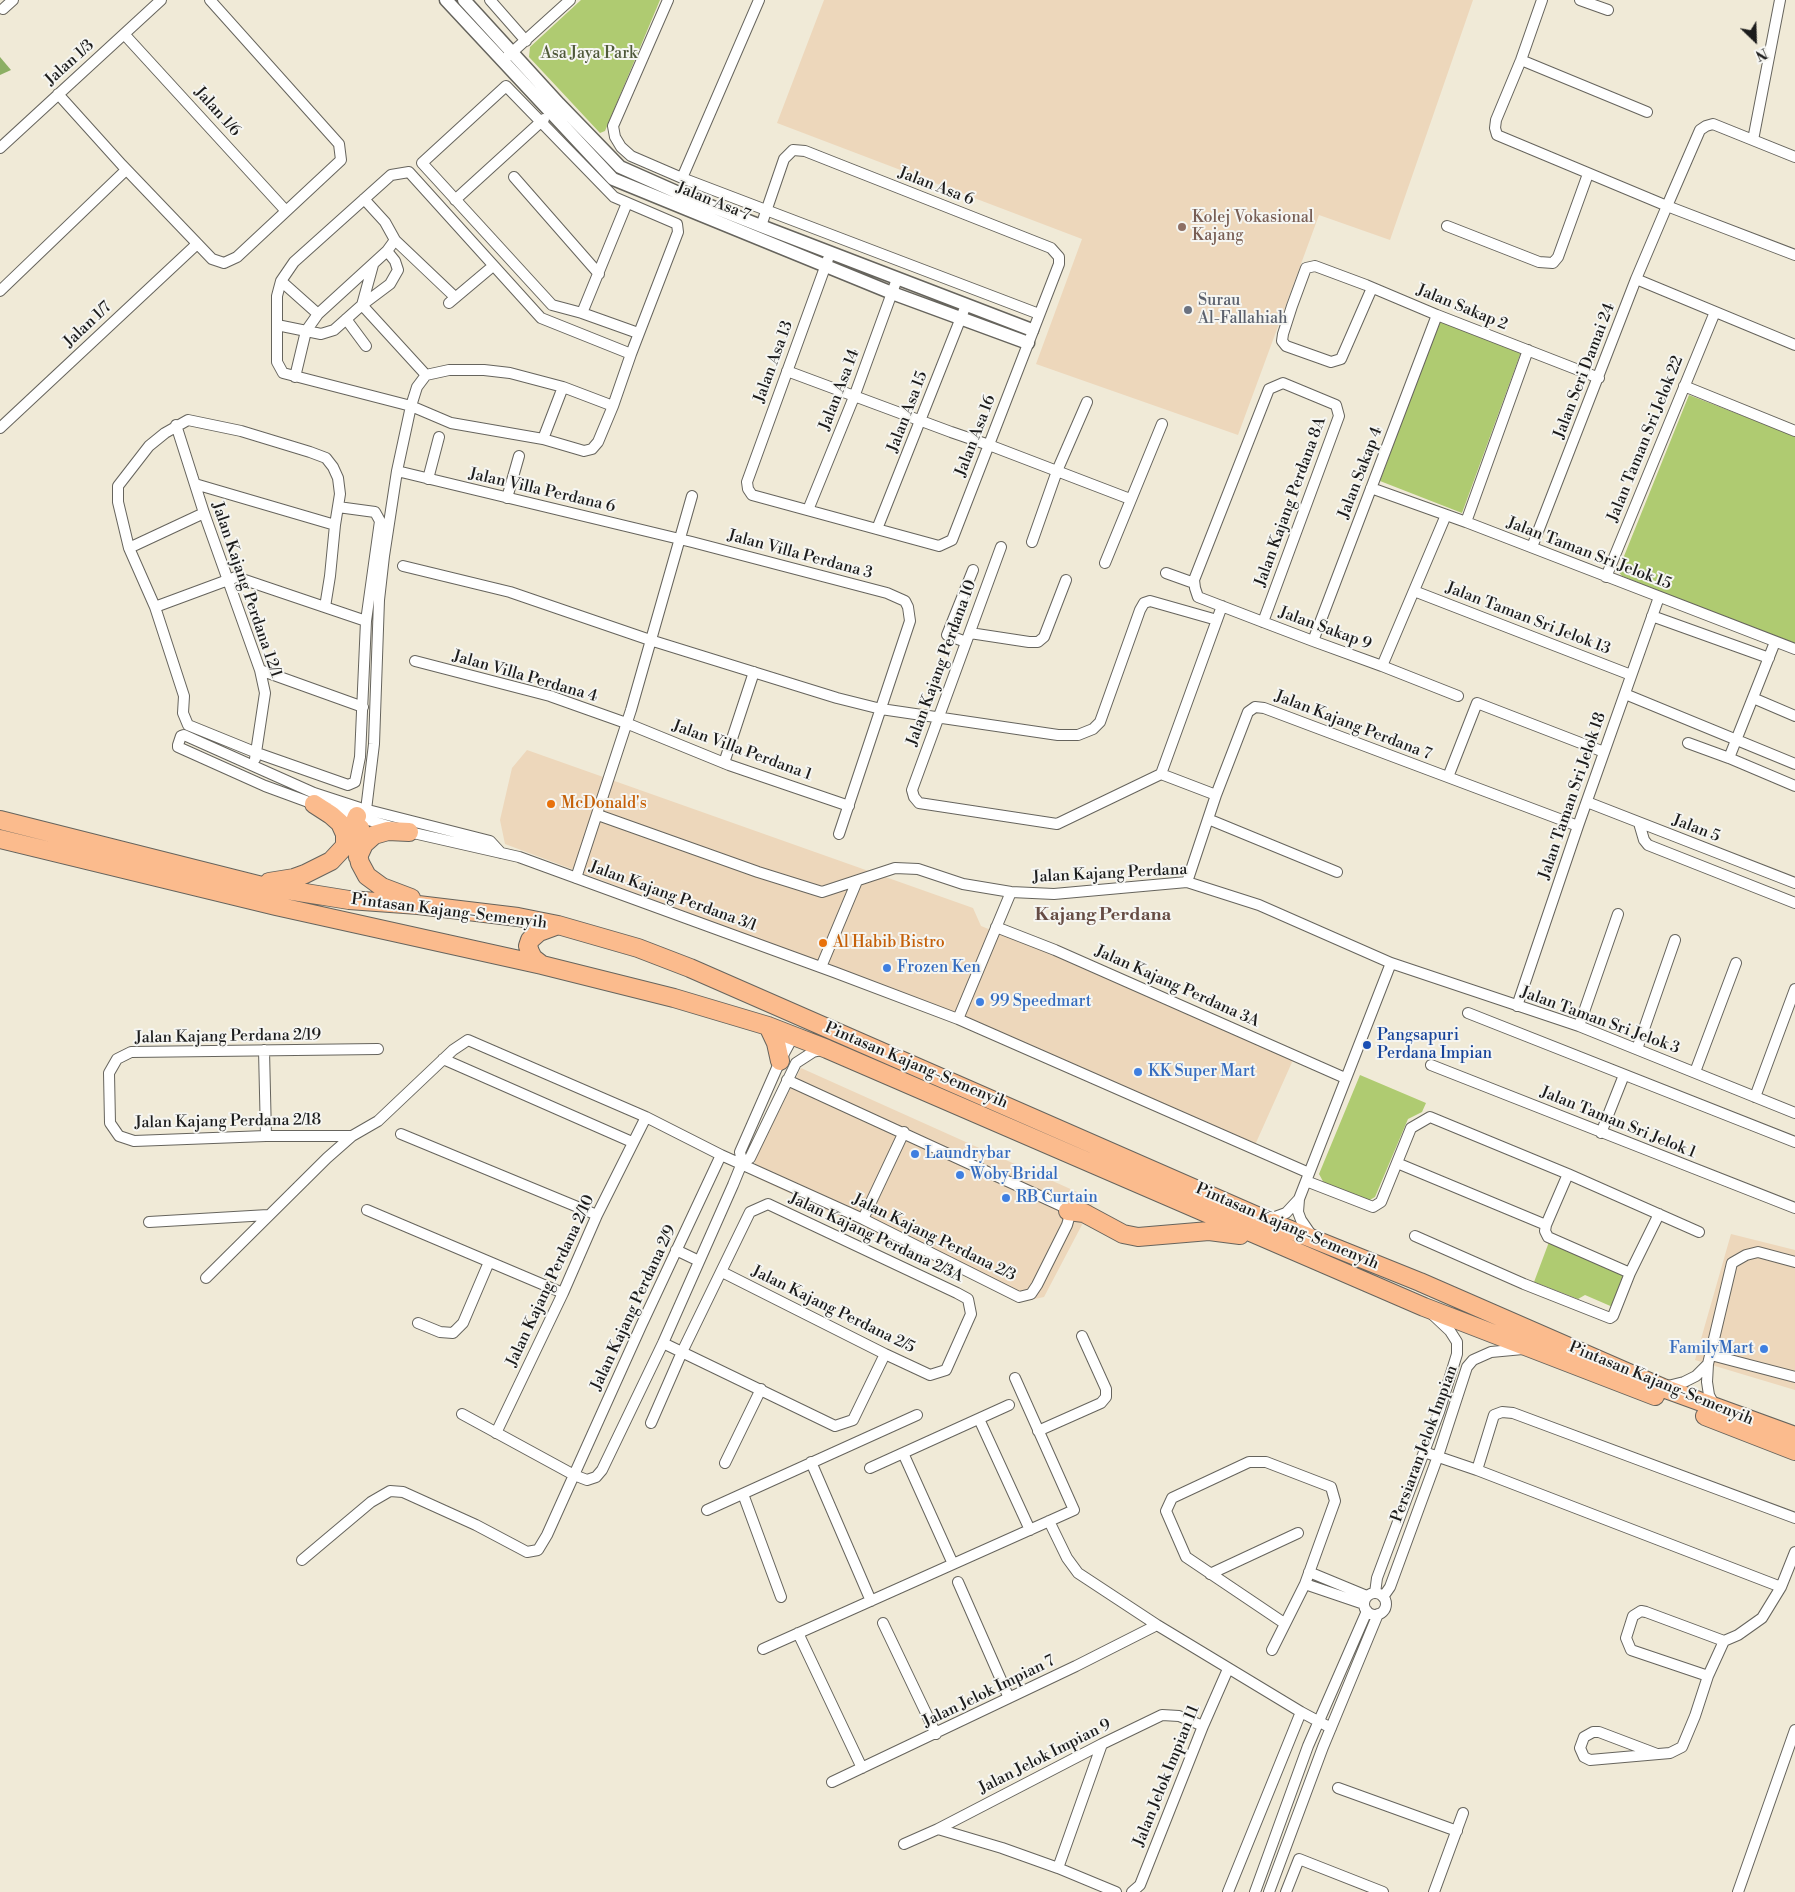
<!DOCTYPE html>
<style>
body{margin:0}
#map{position:relative;width:1795px;height:1892px;overflow:hidden;background:#f0ead7;font-family:"Libre Bodoni",serif}
canvas{display:block}
.north{position:absolute;left:1730px;top:15px;width:50px;height:50px;-webkit-text-stroke:4px #f6f6f2;paint-order:stroke;rotate:156deg;font-size:14px;font-weight:700;line-height:20px;text-align:center;color:#1c1c1c}
.north::after{content:'';display:block;margin:auto;width:18px;height:22px;background:#1c1c1c;clip-path:polygon(50% 0,100% 100%,50% 72%,0 100%)}
</style>
<div id="map">
<canvas width="1795" height="1892"></canvas>
<div class="north">N</div>
</div>
<script>
const ctx = document.querySelector('canvas').getContext('2d');
ctx.lineJoin = 'round';
function fill(path, color) {
  ctx.fillStyle = color;
  ctx.fill(path, 'evenodd');
}
function shape(rows) {
  const path = new Path2D();
  for (const r of rows) {
    if (r.length === 3) {
      path.moveTo(r[0] + r[2], r[1]);
      path.arc(r[0], r[1], r[2], 0, 2 * Math.PI);
      continue;
    }
    path.moveTo(r[0], r[1]);
    for (let i = 2; i < r.length; i += 2) path.lineTo(r[i], r[i + 1]);
  }
  return path;
}
function stroke(path, color, width, dash) {
  ctx.strokeStyle = color;
  ctx.lineWidth = width;
  ctx.lineCap = dash ? 'butt' : 'round';
  ctx.setLineDash(dash || []);
  ctx.stroke(path);
}
function write(font, color, halo, rows, align = 'center') {
  ctx.font = font + ' "Libre Bodoni",serif';
  ctx.lineWidth = 4;
  ctx.setLineDash([]);
  ctx.textBaseline = 'middle';
  ctx.strokeStyle = halo;
  ctx.fillStyle = color;
  for (const [text, x, y, turn = 0] of rows) {
    ctx.save();
    ctx.translate(x, y);
    ctx.rotate((+turn || 0) * Math.PI / 180);
    ctx.textAlign = isNaN(turn) ? turn : align;
    if (halo) ctx.strokeText(text, 0, 0);
    ctx.fillText(text, 0, 0);
    ctx.restore();
  }
}
const built = shape([
 [824,0,1473,0,1390,240,1319,215,1238,435,1036,364,1082,239,777,123],
 [527,750,973,908,981,926,1049,953,1293,1060,1255,1145,953,1012,505,844,500,820,512,768],
 [801,1068,1095,1200,1044,1297,1020,1302,755,1177,755,1158],
 [1731,1234,1795,1250,1795,1390,1695,1360]
]);
const green = shape([
 [581,0,660,0,605,131,600,133,529,57,530,47],
 [1439,321,1521,352,1462,513,1380,481],
 [1689,395,1795,436,1795,645,1622,576,1618,571],
 [1360,1075,1426,1103,1422,1112,1408,1119,1375,1197,1368,1201,1325,1185,1319,1174],
 [1549,1242,1627,1274,1615,1308,1585,1295,1578,1299,1534,1282]
]);
const forest = shape([
 [0,57,11,70,0,75]
]);
const minor = shape([
 [490,0,526,41],
 [668,0,613,126,615,137,621,147,631,156,682,178,1039,314],
 [1580,0,1608,10],
 [3,9,13,0],
 [124,34,286,211],
 [508,56,570,0],
 [1521,60,1647,112],
 [58,94,122,165,212,259,224,263,237,257,341,160,339,144,210,0],
 [1753,140,1780,0],
 [0,148,161,0],
 [1795,157,1713,124,1706,126,1700,130,1667,206,1795,255],
 [514,177,599,274],
 [682,178,759,0],
 [455,200,544,119],
 [761,226,784,159,793,150,805,151,1051,248,1059,257,1059,264,952,540,939,546,752,495,748,489,747,482,828,259],
 [1447,226,1539,262,1553,263,1558,257,1588,174],
 [395,240,455,297],
 [373,265,362,305,426,375],
 [1636,279,1795,345],
 [281,281,318,314],
 [1372,288,1341,359,1331,362,1286,346,1282,341,1283,334,1292,306,1306,268,1315,266,1366,285,1437,315,1599,378],
 [0,291,126,170],
 [449,303,493,266],
 [582,313,627,203],
 [346,319,366,346],
 [277,325,321,334,334,330,362,305,390,284,398,270,395,261,387,251],
 [631,354,678,232,677,224,614,197,506,86,422,163,552,305,582,313,638,333],
 [787,371,951,432,989,445,1130,499],
 [295,377,306,331,318,314,387,251,395,240,385,222,364,199],
 [1684,386,1795,431],
 [176,425,204,513,260,670,265,693,255,759],
 [0,428,197,244],
 [543,439,563,387],
 [397,471,692,542,887,593,905,601,908,607,910,621,839,834],
 [428,479,439,437],
 [195,484,335,525],
 [1371,488,1466,522,1795,649],
 [507,498,519,456],
 [808,510,854,397,897,279],
 [1466,522,1528,350],
 [877,529,966,305],
 [1032,542,1057,471,1087,402],
 [1001,547,912,790,914,797,919,803,1057,824,1161,774,1222,606],
 [1532,547,1636,279,1667,206,1497,135,1495,128,1496,120,1521,60,1542,0],
 [129,548,204,513],
 [1105,563,1162,424],
 [403,566,510,592,650,640,837,698,881,709,1058,735,1078,735,1093,729,1100,722,1140,610,1144,603,1150,601,1217,620],
 [1166,573,1194,583],
 [1606,577,1715,312],
 [1414,591,1631,675],
 [155,607,236,577,366,621],
 [325,607,330,576,335,525,340,494,338,478,333,467,326,458,310,452,241,431,188,420,165,433,149,446,118,486,118,502,129,548,155,607,184,696,183,713,188,725,257,753,348,785,355,782,360,757,366,621,380,521,375,512,338,507],
 [1652,616,1769,658],
 [1263,622,1339,416,1336,405,1283,383,1269,389,1194,580,1195,588,1198,597,1263,622,1313,641,1382,666,1458,696],
 [970,633,1029,642,1038,642,1044,637,1066,580],
 [1313,641,1437,315],
 [966,642,947,635,973,570],
 [415,661,550,696,626,723,729,765,849,806],
 [1382,666,1446,515],
 [260,670,363,707],
 [1625,694,1795,764],
 [1753,698,1795,716],
 [1688,743,1729,758,1795,786],
 [1729,758,1775,642],
 [724,763,754,672],
 [1161,774,1216,795],
 [1448,777,1477,703,1604,752],
 [1587,802,1795,883],
 [598,815,758,872,822,892,895,868,918,869,963,884,1011,892,1054,894,1187,882,1259,905,1391,963,1579,1026,1795,1113],
 [363,818,366,810,374,744,379,600,384,556,397,471,411,406,417,387,426,375,449,370,484,370,510,373,563,387,613,406,631,354,541,318,409,172,391,175,294,262,281,281,277,296,277,362,283,373,411,406,451,423,543,439,584,451,592,449,598,442,613,406],
 [1208,819,1337,872],
 [1639,823,1644,840,1648,845,1795,903],
 [501,853,490,841,360,808,314,793,184,735,181,736,178,745,178,747,265,786,314,804,409,832,519,857,834,972,958,1019,1309,1173],
 [576,878,631,710,692,496],
 [1187,882,1216,795,1248,712,1255,707,1264,708,1578,826],
 [996,927,1055,950,1345,1078],
 [821,967,857,881],
 [1517,1006,1578,826,1659,597],
 [1468,1013,1795,1142],
 [958,1019,1011,892],
 [1579,1026,1618,914],
 [1637,1049,1675,940],
 [264,1050,266,1136],
 [443,1059,632,1142],
 [1431,1065,1795,1208],
 [1695,1072,1736,963],
 [1755,1097,1795,989],
 [1601,1133,1624,1075],
 [401,1134,597,1215],
 [352,1136,266,1136,134,1141,119,1136,110,1123,109,1073,117,1059,131,1052,378,1049],
 [742,1163,750,1158,796,1063,813,1052,826,1049],
 [1397,1163,1546,1225,1545,1231,1548,1237,1630,1273],
 [1306,1181,1373,1207,1381,1202,1411,1128,1430,1117,1568,1174,1699,1232],
 [367,1210,563,1293],
 [863,1219,904,1132],
 [1267,1220,1286,1213,1299,1199],
 [149,1222,268,1215],
 [1546,1225,1568,1174],
 [1312,1236,1301,1220,1298,1212,1299,1199,1391,963],
 [1415,1236,1524,1284,1610,1318,1613,1316,1630,1273,1659,1214],
 [676,1250,699,1261],
 [206,1278,327,1158,352,1136,378,1121,453,1050,468,1040,646,1117,721,1155,863,1219,1019,1297,1031,1294,1037,1285,1067,1225,1069,1218,1066,1208,787,1080],
 [418,1323,440,1332,453,1333,463,1323,489,1262],
 [663,1343,835,1426,853,1420,885,1354],
 [1711,1355,1795,1377],
 [1664,1387,1684,1382,1696,1376,1708,1364],
 [1716,1408,1709,1395,1707,1382,1708,1364,1732,1263,1746,1255,1758,1252,1795,1262],
 [462,1414,574,1475,587,1480,596,1477,602,1470,663,1343,733,1185,742,1163,740,1152,780,1061,794,1035],
 [979,1419,1030,1530],
 [651,1423,682,1352,750,1212,768,1204,957,1293,968,1299,971,1314,946,1370,930,1375,885,1354,722,1272],
 [1038,1431,1101,1403,1106,1397,1106,1389,1082,1336],
 [496,1433,563,1293,597,1215,646,1117],
 [1424,1452,1477,1470,1781,1587],
 [903,1453,953,1564],
 [811,1462,871,1601],
 [725,1463,761,1389],
 [870,1468,1009,1405],
 [1477,1470,1494,1415,1502,1412,1513,1413,1795,1518],
 [743,1494,781,1597],
 [707,1510,917,1415],
 [1049,1521,1067,1558,1078,1573,1157,1625,1301,1712,1331,1728],
 [302,1560,371,1502,390,1491,403,1492,476,1525,527,1552,538,1550,547,1535,641,1326,721,1155],
 [1309,1572,1367,1596],
 [1210,1574,1298,1533],
 [958,1582,1009,1698],
 [1305,1584,1364,1604],
 [1375,1593,1377,1578,1439,1412,1457,1354,1457,1342,1450,1331,1433,1315],
 [1375,1604,11],
 [1383,1597,1390,1587,1438,1456,1467,1367,1473,1360,1491,1352,1523,1349],
 [883,1623,936,1734],
 [798,1633,862,1768],
 [1724,1641,1738,1635,1762,1618,1781,1587,1795,1552],
 [763,1649,1074,1510,1015,1378],
 [1272,1650,1305,1584,1335,1501,1331,1487,1266,1462,1249,1462,1172,1498,1166,1511,1186,1557,1284,1623],
 [1708,1676,1631,1650,1626,1638,1633,1616,1641,1611,1646,1612,1724,1641],
 [1657,1754,1599,1732,1593,1732,1584,1737,1580,1748,1584,1757,1590,1760,1670,1753,1682,1747,1695,1716,1708,1676,1724,1641],
 [832,1782,1076,1666,1157,1625],
 [1338,1788,1457,1831],
 [938,1829,1002,1848,1058,1868,1116,1892],
 [904,1844,938,1829,1102,1744,1162,1715,1179,1716,1203,1726],
 [1058,1868,1102,1744],
 [1132,1892,1140,1885,1203,1726,1228,1669],
 [1228,1892,1301,1712],
 [1255,1892,1308,1746,1367,1611],
 [1269,1892,1323,1747,1378,1614],
 [1286,1892,1299,1859,1383,1892],
 [1434,1892,1463,1813],
 [1738,1892,1795,1730]
]);
const tertiary = shape([
 [446,0,613,179,892,293,1028,343],
 [464,0,559,104,620,167,690,198,761,226,1032,330]
]);
const trunk = shape([
 [314,804,331,815,340,823,345,834,345,846],
 [0,820,262,886,349,900,418,905,518,917,558,925,638,948,690,968,1266,1220,1420,1282,1663,1388,1795,1436],
 [360,828,356,846,360,863,367,876,382,887,411,898],
 [0,839,276,906,542,965,674,998,768,1026,827,1049,1424,1307,1655,1396],
 [358,857,364,844,374,835,388,831,409,832],
 [269,882,294,878,305,874,331,861,345,846,357,816],
 [542,965,533,958,530,952,528,946,530,940,539,932,558,925],
 [768,1026,776,1043,780,1061],
 [1068,1211,1084,1213,1123,1234,1138,1237,1209,1231,1240,1235],
 [1705,1416,1795,1451]
]);
const markers = [
 [1182,227,5,"#8d6e63"],
 [1188,310,5,"#6b7280"],
 [551,804,5,"#e8710a"],
 [823,943,5,"#e8710a"],
 [887,968,5,"#3f7fe0"],
 [980,1002,5,"#3f7fe0"],
 [1367,1045,5,"#1a4fb4"],
 [1138,1072,5,"#3f7fe0"],
 [915,1154,5,"#3f7fe0"],
 [960,1175,5,"#3f7fe0"],
 [1006,1198,5,"#3f7fe0"],
 [1764,1349,5,"#3f7fe0"]
];
const parkNames = [
 ["Asa Jaya Park",589,54]
];
const streetNames = [
 ["Jalan 1/3",70,63,-42],
 ["Jalan 1/6",217,112,48],
 ["Jalan Asa 6",936,187,21],
 ["Jalan Asa 7",713,202,22],
 ["Jalan Sakap 2",1462,308,22],
 ["Jalan 1/7",88,325,-43],
 ["Jalan Asa 13",774,362,-70],
 ["Jalan Seri Damai 24",1585,371,-69],
 ["Jalan Asa 14",840,390,-69],
 ["Jalan Asa 15",908,412,-69],
 ["Jalan Asa 16",976,436,-69],
 ["Jalan Taman Sri Jelok 22",1646,439,-68],
 ["Jalan Sakap 4",1361,473,-69],
 ["Jalan Villa Perdana 6",542,491,13],
 ["Jalan Kajang Perdana 8A",1291,502,-70],
 ["Jalan Taman Sri Jelok 15",1589,554,21],
 ["Jalan Villa Perdana 3",800,555,15],
 ["Jalan Kajang Perdana 12/1",246,590,71],
 ["Jalan Taman Sri Jelok 13",1528,619,21],
 ["Jalan Sakap 9",1325,629,20],
 ["Jalan Kajang Perdana 10",942,663,-70],
 ["Jalan Villa Perdana 4",525,677,16],
 ["Jalan Kajang Perdana 7",1353,726,21],
 ["Jalan Villa Perdana 1",742,751,20],
 ["Jalan Taman Sri Jelok 18",1573,796,-71],
 ["Jalan 5",1696,829,21],
 ["Jalan Kajang Perdana",1110,874,-3],
 ["Jalan Kajang Perdana 3/1",673,897,20],
 ["Pintasan Kajang-Semenyih",449,912,7],
 ["Jalan Kajang Perdana 3A",1177,987,24],
 ["Jalan Taman Sri Jelok 3",1600,1021,20],
 ["Jalan Kajang Perdana 2/19",228,1037,-1],
 ["Pintasan Kajang-Semenyih",916,1066,23],
 ["Jalan Kajang Perdana 2/18",228,1122,-1],
 ["Jalan Taman Sri Jelok 1",1618,1123,22],
 ["Pintasan Kajang-Semenyih",1287,1227,23],
 ["Jalan Kajang Perdana 2/3A",876,1238,25],
 ["Jalan Kajang Perdana 2/3",934,1238,26],
 ["Jalan Kajang Perdana 2/10",551,1281,-65],
 ["Jalan Kajang Perdana 2/9",634,1308,-65],
 ["Jalan Kajang Perdana 2/5",833,1310,26],
 ["Pintasan Kajang-Semenyih",1661,1384,22],
 ["Persiaran Jelok Impian",1425,1444,-70],
 ["Jalan Jelok Impian 7",989,1692,-26],
 ["Jalan Jelok Impian 9",1045,1757,-27],
 ["Jalan Jelok Impian 11",1167,1776,-68]
];
const educationNames = [
 ["Kolej Vokasional",1192,218],
 ["Kajang",1192,236]
];
const worshipNames = [
 ["Surau",1198,301],
 ["Al-Fallahiah",1198,319]
];
const foodNames = [
 ["McDonald's",561,804],
 ["Al Habib Bistro",833,943]
];
const shopNames = [
 ["Frozen Ken",897,968],
 ["99 Speedmart",990,1002],
 ["KK Super Mart",1148,1072],
 ["Laundrybar",925,1154],
 ["Woby Bridal",970,1175],
 ["RB Curtain",1016,1198],
 ["FamilyMart",1754,1349,"right"]
];
const transitNames = [
 ["Pangsapuri",1377,1036],
 ["Perdana Impian",1377,1054]
];
const neighbourhoodNames = [
 ["Kajang Perdana",1103,916]
];
fill(built, '#edd7bb');
fill(green, '#afcb71');
fill(forest, '#8baf63');
stroke(minor, '#66645d', 12);
stroke(tertiary, '#66645d', 15);
stroke(trunk, '#66645d', 20);
stroke(minor, '#fff', 10);
stroke(tertiary, '#fff', 12);
stroke(trunk, '#fbbb8d', 18);
for (const [x, y, r, color] of markers) {
  const dot = new Path2D();
  dot.arc(x, y, r, 0, 2 * Math.PI);
  ctx.fillStyle = color;
  ctx.fill(dot);
  stroke(dot, '#f6f6f2', 2);
}
write('16px', '#4f593a', '#f6f6f2', parkNames);
write('16px', '#1c1c1c', '#f6f6f2', streetNames);
write('16px', '#785e54', '#f6f6f2', educationNames, 'left');
write('16px', '#5b616d', '#f6f6f2', worshipNames, 'left');
write('16px', '#c56008', '#f6f6f2', foodNames, 'left');
write('16px', '#366cbe', '#f6f6f2', shopNames, 'left');
write('16px', '#164399', '#f6f6f2', transitNames, 'left');
write('bold 18px', '#664c44', '#f6f6f2', neighbourhoodNames);
</script>
